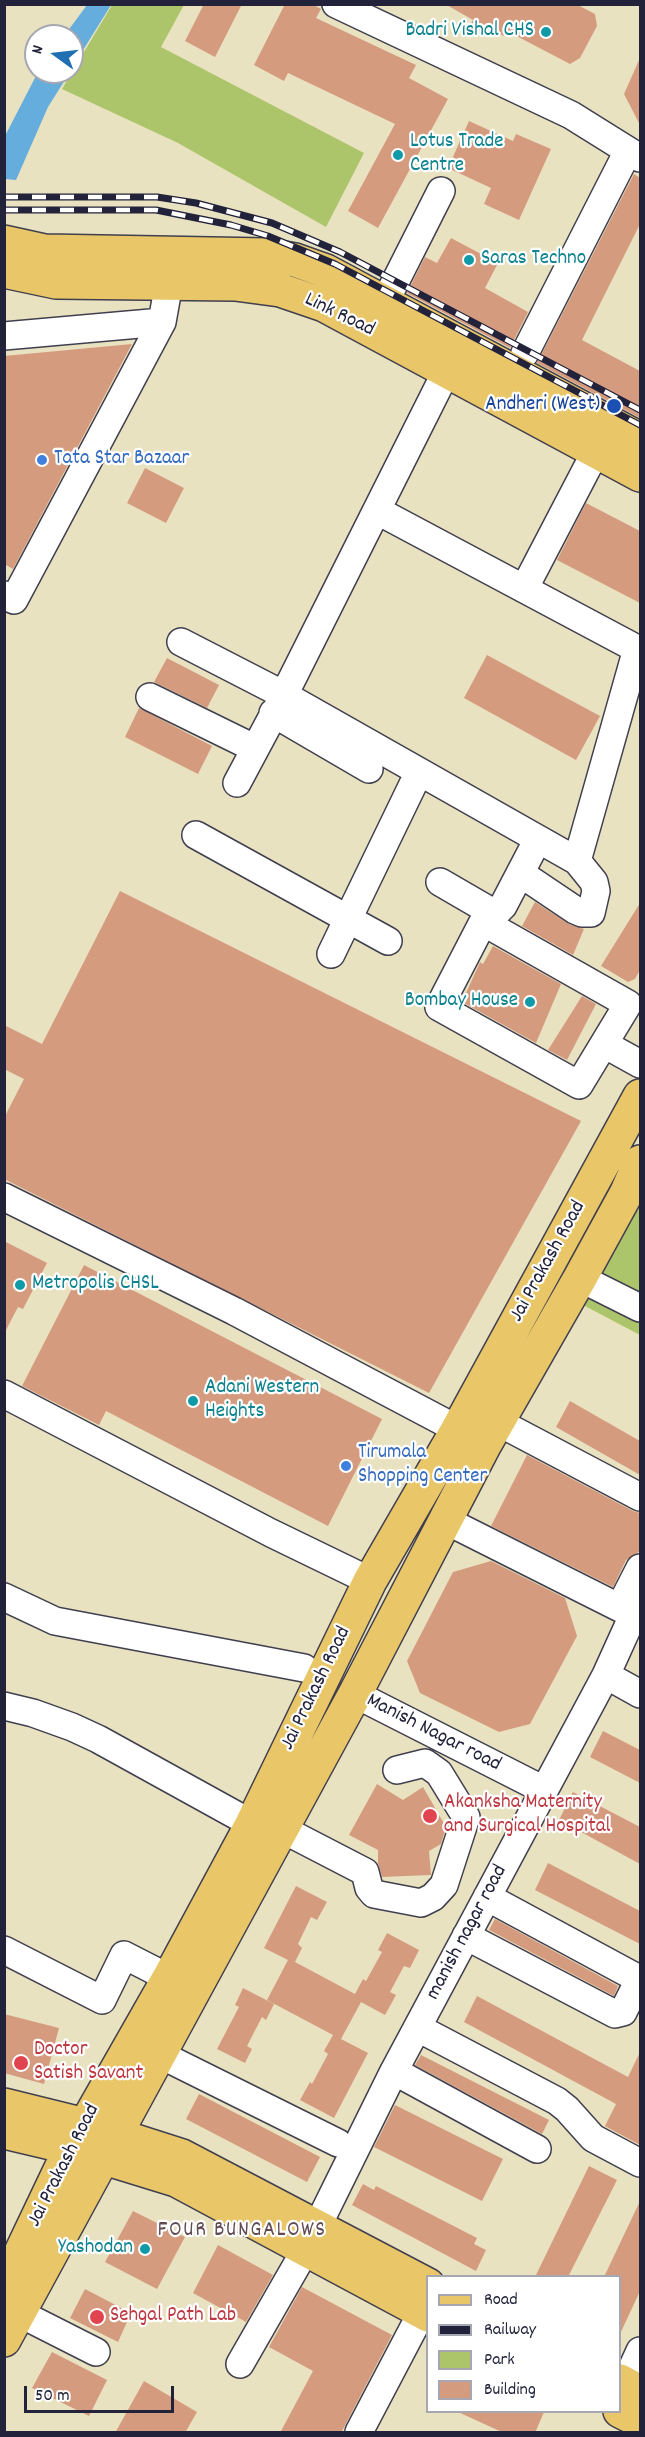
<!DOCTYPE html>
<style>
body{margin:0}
#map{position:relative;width:645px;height:2437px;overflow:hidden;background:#e9e2c1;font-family:Dekko,sans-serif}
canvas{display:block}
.frame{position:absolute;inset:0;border:6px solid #22223b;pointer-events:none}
.legend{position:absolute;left:426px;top:2275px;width:195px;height:138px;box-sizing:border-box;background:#fff;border:2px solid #a7a7b1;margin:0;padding:8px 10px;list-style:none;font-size:18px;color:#22223b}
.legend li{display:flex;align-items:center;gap:12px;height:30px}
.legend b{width:30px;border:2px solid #a7a7b1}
.north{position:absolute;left:24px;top:24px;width:60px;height:60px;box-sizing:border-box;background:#fff;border:2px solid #a7a7b1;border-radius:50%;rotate:285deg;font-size:16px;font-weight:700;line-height:24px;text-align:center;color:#22223b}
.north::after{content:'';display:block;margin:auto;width:21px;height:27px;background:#1f6fb2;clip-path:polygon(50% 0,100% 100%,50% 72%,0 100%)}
.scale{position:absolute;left:24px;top:2386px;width:150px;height:27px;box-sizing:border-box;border:3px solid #22223b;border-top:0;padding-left:8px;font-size:18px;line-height:21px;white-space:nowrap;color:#22223b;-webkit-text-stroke:4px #fff;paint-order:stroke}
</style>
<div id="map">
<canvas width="645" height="2437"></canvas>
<div class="frame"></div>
<ul class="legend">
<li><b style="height:8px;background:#e9c769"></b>Road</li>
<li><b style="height:8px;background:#22223b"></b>Railway</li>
<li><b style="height:16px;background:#adc56a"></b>Park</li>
<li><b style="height:16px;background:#d59b7f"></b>Building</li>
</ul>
<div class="north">N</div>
<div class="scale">50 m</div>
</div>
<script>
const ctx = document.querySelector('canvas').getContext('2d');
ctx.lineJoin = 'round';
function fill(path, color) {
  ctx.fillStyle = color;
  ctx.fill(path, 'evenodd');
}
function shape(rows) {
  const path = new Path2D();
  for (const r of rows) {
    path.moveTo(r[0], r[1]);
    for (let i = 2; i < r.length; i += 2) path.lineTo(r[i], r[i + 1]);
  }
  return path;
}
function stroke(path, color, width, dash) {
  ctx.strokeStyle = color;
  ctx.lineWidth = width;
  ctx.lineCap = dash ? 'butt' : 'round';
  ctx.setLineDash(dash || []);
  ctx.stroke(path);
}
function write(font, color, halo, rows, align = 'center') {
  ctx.font = font + ' Dekko,sans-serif';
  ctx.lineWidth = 4.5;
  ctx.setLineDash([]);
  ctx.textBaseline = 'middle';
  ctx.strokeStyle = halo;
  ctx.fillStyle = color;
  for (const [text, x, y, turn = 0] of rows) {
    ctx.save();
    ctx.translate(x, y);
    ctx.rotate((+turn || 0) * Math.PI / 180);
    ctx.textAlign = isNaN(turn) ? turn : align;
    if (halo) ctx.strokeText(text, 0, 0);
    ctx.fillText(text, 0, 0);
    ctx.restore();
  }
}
const green = shape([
 [112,5,184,5,161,47,364,153,326,227,178,143,62,89],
 [640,1190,640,1335,583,1305]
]);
const water = shape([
 [87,5,111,5,72,68,72,36,64,36],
 [38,72,70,72,48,107,16,180,5,179,5,136]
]);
const building = shape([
 [204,4,242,4,215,57,185,41],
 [285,4,312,4,321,9,316,18,416,65,409,78,448,99,378,228,348,211,395,124,288,73,284,81,254,65],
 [445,4,576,4,595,14,597,26,580,58,570,64,507,31,504,36,487,28,482,36,468,28,473,20],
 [640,58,640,125,624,94],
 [469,121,513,141,516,134,551,149,519,220,484,204,491,188,448,168],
 [634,174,640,178,640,224,582,340,640,371,640,418,537,363],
 [451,238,498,263,485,288,528,312,510,348,407,293,425,257,437,263],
 [132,344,13,569,4,564,4,356],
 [145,468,184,488,166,523,127,503],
 [586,503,640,531,640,603,557,560],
 [487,655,600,716,576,760,464,698],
 [167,658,219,685,207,708,154,682],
 [139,708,212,746,198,774,125,737],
 [120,891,581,1121,429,1393,4,1179,4,1118,24,1079,4,1069,4,1025,42,1044],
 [535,902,569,924,584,929,573,955,522,926],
 [640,903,640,970,635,979,628,982,601,966],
 [493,946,561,984,536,1043,462,1002,480,962,483,964],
 [582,996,596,1004,567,1060,548,1050],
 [4,1241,47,1263,23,1309,18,1307,4,1334],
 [84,1265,382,1419,328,1526,106,1411,99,1425,22,1386],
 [570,1401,640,1441,640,1475,556,1427],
 [527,1455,633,1511,640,1513,640,1551,626,1560,613,1587,491,1526],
 [491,1561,565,1598,577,1636,530,1724,499,1732,420,1693,407,1661,453,1572],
 [603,1731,640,1750,640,1783,590,1757],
 [377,1784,403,1800,423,1787,446,1827,441,1844,429,1851,431,1875,382,1877,378,1863,378,1850,349,1835],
 [573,1792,640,1827,640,1864,559,1820],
 [548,1863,640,1911,640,1944,535,1890],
 [296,1886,327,1902,317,1920,311,1917,298,1944,302,1948,295,1962,355,1994,363,1979,366,1981,382,1952,378,1950,387,1933,419,1950,410,1968,404,1966,390,1992,396,1995,385,2015,361,2002,341,2039,368,2053,334,2118,300,2100,310,2082,312,2084,328,2054,324,2051,333,2035,267,2000,288,1960,264,1948],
 [495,1919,618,1986,614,1996,489,1930],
 [243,1988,274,2004,266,2020,262,2017,247,2046,252,2049,245,2063,217,2049,239,2007,235,2005],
 [477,1996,628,2077,640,2052,640,2145,605,2126,616,2104,464,2022],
 [4,2014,59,2028,44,2084,4,2073],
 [421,2055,549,2120,542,2134,415,2065],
 [199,2094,320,2157,307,2182,186,2119],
 [395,2105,503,2159,482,2201,374,2147],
 [589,2166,617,2180,568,2277,535,2277],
 [363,2184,374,2190,376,2186,477,2238,474,2244,486,2250,476,2271,352,2205],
 [640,2201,640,2291,620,2334,620,2277,604,2277],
 [133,2211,185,2237,157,2289,105,2262],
 [218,2245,273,2275,246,2322,193,2293],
 [302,2287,392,2335,341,2433,280,2433,313,2371,269,2347],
 [85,2289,131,2313,118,2342,70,2318],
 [52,2352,107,2380,89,2416,32,2388],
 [144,2381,197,2412,185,2433,115,2433],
 [458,2412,544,2412,535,2433,504,2433]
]);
const minor = shape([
 [336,4,571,115,640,158],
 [385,302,441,191],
 [4,336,162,322],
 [525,353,628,151],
 [378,511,637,649,577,861,284,695,446,372],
 [524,589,596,451],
 [4,595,14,600,162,322,169,283],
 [181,642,284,695,237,783],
 [150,697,254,748],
 [273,713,369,769],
 [196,835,388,941],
 [520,873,575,910,582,913,591,913,596,891,594,882,577,861],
 [440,882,490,911,497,912,503,906,538,839],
 [483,922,628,1004,579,1085,439,1007,483,922],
 [331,954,419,772],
 [604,1044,640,1064],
 [4,1197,234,1311,476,1439],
 [580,1278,640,1308],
 [4,1394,271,1533,370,1581],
 [498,1422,640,1497],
 [445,1520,640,1618],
 [4,1597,55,1621,304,1668],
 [620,1607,640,1568],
 [606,1675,640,1694],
 [355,1694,544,1790],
 [4,1706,33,1713,72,1727,98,1739,252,1824],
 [282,1829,365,1872,369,1888,374,1894,421,1903,433,1897,444,1885,466,1817,439,1773,425,1763,397,1770],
 [466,1936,615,2014,623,2012,637,1984,637,1978,487,1897],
 [4,1950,102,2000,124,1955,169,1978],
 [418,2028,557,2101,567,2109,593,2138,640,2163],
 [159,2054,338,2143],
 [394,2071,537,2149],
 [317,2227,394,2071,606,1675,640,1600],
 [19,2313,96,2352],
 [240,2364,306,2249],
 [625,2384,640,2351],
 [359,2432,422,2312]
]);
const major = shape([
 [4,242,45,251,267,255,295,260,326,271,640,439],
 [4,271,56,282,235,284,280,290,324,305,640,475],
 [4,2105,85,2125,182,2156,428,2285],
 [4,2132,72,2148,176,2180,428,2315],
 [4,2288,63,2164,169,1978,252,1824,370,1581,458,1429,640,1096],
 [4,2340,355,1694,485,1444,580,1278,626,1194,640,1162],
 [620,2381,640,2392],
 [620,2411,640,2421]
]);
const rail = shape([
 [4,197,157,197,196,203,272,223,340,252,640,410],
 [4,210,156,210,231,225,268,236,335,264,640,425]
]);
const markers = [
 [546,32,6,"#0f9aa8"],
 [398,155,6,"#0f9aa8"],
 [469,260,6,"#0f9aa8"],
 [614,406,8,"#1a4fb4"],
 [42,460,6,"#3f7fe0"],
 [530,1002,6,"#0f9aa8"],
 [20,1285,6,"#0f9aa8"],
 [193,1401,6,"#0f9aa8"],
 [346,1466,6,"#3f7fe0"],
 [430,1816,8,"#e0444e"],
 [21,2063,8,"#e0444e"],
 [145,2249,6,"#0f9aa8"],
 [97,2317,8,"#e0444e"]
];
const cultureNames = [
 ["Badri Vishal CHS",534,32,"right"],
 ["Lotus Trade",410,143],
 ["Centre",410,167],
 ["Saras Techno",481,260],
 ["Bombay House",518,1002,"right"],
 ["Metropolis CHSL",32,1285],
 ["Adani Western",205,1389],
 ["Heights",205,1413],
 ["Yashodan",133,2249,"right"]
];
const streetNames = [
 ["Link Road",339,316,26],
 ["Jai Prakash Road",549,1262,-61],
 ["Jai Prakash Road",317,1689,-64],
 ["Manish Nagar road",433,1734,27],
 ["manish nagar road",468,1933,-62],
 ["Jai Prakash Road",65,2166,-63]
];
const transitNames = [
 ["Andheri (West)",600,406]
];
const shopNames = [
 ["Tata Star Bazaar",54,460],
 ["Tirumala",358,1454],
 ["Shopping Center",358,1478]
];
const healthNames = [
 ["Akanksha Maternity",444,1804],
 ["and Surgical Hospital",444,1828],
 ["Doctor",34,2051],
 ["Satish Savant",34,2075],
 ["Sehgal Path Lab",110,2317]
];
const neighbourhoodNames = [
 ["FOUR BUNGALOWS",242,2232]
];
fill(green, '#adc56a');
fill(water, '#64addc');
fill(building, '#d59b7f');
stroke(minor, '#403f4f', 30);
stroke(major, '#403f4f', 36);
stroke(minor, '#fff', 27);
stroke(major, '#e9c769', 33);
stroke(rail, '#22223b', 7);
stroke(rail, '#fff', 4.5, [14]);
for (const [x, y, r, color] of markers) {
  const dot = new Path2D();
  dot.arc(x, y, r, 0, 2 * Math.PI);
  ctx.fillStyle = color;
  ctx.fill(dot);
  stroke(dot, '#fff', 2);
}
write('21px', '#0d838f', '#fff', cultureNames, 'left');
write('21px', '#22223b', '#fff', streetNames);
write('21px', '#164399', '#fff', transitNames, 'right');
write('21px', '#366cbe', '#fff', shopNames, 'left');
write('21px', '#be3a42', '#fff', healthNames, 'left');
ctx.letterSpacing = '1.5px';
write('22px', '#614c53', '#fff', neighbourhoodNames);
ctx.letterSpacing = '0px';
</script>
